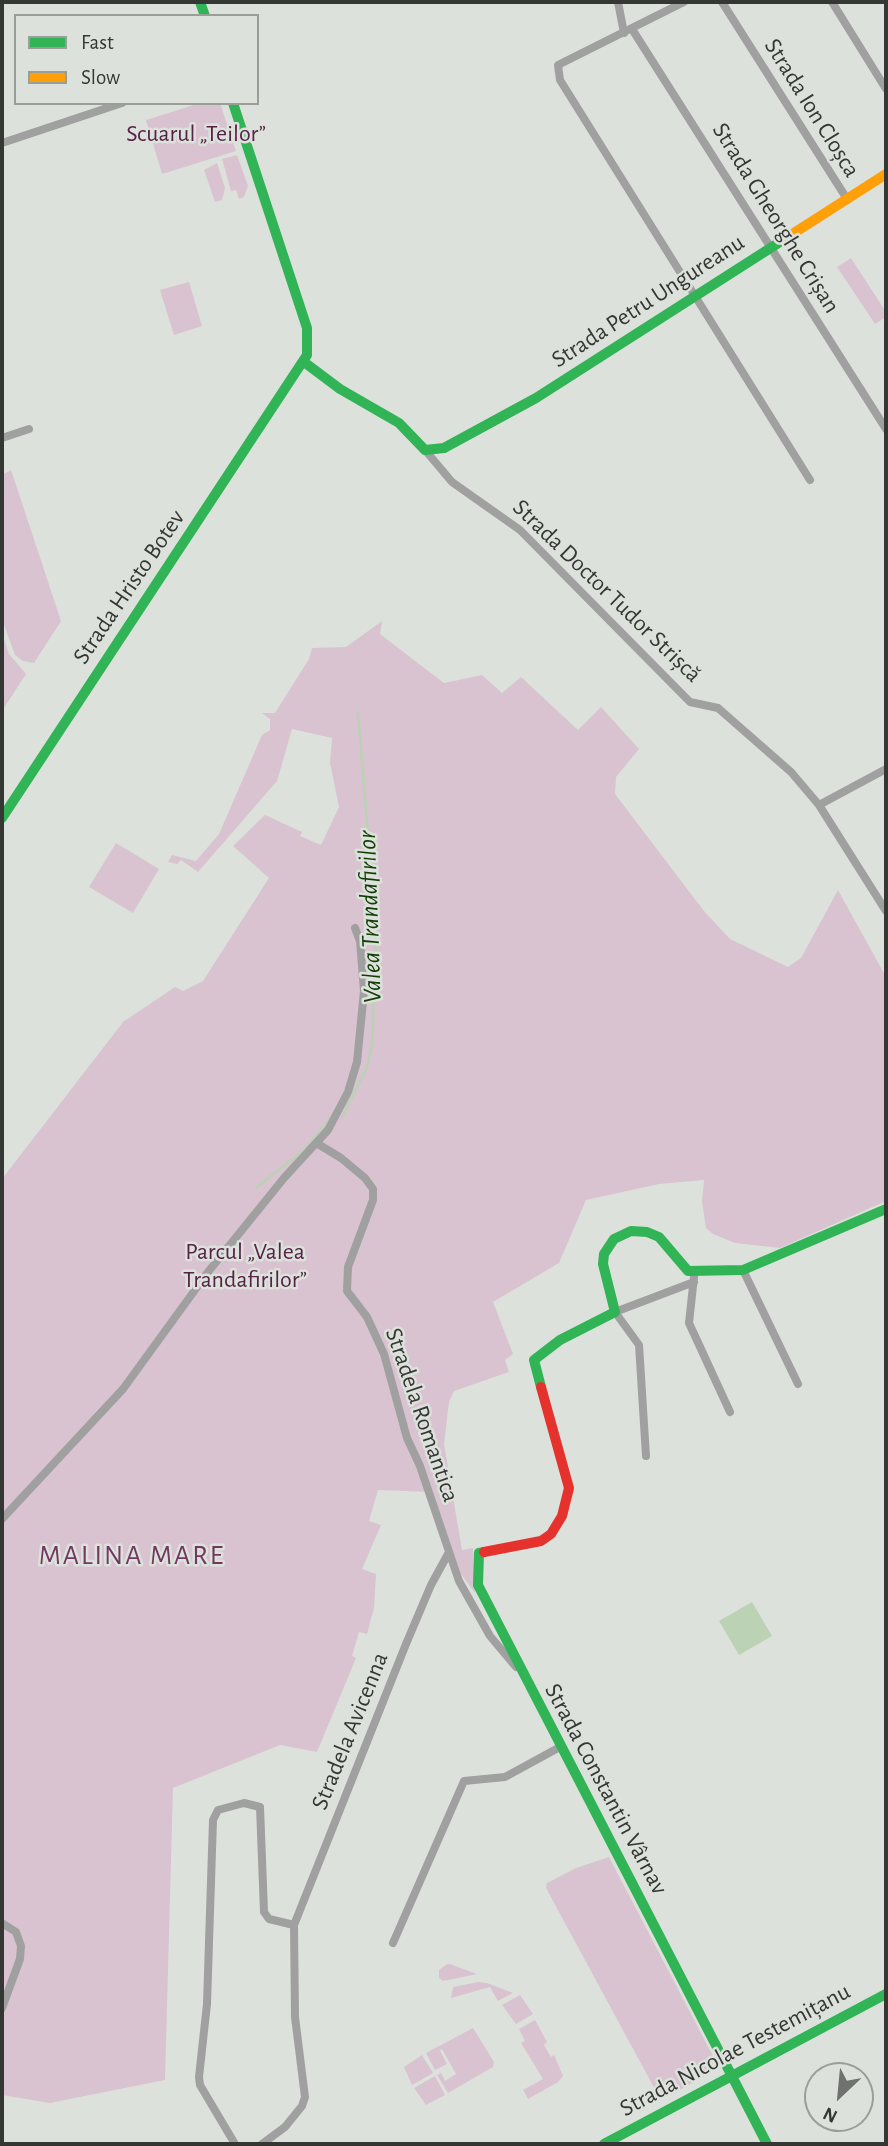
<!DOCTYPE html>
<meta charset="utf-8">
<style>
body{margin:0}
#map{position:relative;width:888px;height:2146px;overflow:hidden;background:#dde1dc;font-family:"Alegreya Sans",sans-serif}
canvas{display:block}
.frame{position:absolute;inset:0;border:4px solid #353734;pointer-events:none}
.legend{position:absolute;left:14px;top:14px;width:245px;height:91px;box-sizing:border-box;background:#dce2db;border:2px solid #999e98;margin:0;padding:9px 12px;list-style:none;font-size:21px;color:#353734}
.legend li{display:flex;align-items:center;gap:14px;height:35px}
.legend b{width:35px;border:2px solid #999e98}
.north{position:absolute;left:804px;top:2062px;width:70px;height:70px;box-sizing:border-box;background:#dce2db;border:2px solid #999e98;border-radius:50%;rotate:206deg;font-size:19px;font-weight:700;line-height:28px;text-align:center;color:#353734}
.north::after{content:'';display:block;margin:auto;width:24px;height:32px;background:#70726f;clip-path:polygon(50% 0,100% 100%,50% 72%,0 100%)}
</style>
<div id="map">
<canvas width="888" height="2146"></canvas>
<div class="frame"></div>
<ul class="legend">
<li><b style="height:9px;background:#30b455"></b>Fast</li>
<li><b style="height:9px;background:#ff9f0a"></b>Slow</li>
</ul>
<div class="north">N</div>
</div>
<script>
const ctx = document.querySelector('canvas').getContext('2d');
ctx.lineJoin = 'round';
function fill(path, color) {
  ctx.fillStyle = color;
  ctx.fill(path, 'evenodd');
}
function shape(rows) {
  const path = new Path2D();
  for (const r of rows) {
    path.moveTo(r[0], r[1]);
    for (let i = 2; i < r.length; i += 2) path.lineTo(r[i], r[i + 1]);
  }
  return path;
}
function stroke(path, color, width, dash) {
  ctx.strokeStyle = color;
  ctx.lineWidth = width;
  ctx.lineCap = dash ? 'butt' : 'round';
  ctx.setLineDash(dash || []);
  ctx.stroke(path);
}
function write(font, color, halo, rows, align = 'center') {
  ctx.font = font + ' "Alegreya Sans",sans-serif';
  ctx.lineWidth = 5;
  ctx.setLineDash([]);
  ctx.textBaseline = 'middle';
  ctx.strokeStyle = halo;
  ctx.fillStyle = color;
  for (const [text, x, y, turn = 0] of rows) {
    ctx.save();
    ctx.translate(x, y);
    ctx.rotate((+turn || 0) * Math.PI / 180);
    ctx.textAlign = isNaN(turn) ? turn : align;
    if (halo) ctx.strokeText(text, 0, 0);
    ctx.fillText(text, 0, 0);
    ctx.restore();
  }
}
const green = shape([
 [200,103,220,103,236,151,162,174,146,120],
 [237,155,248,186,244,197,239,199,236,190,231,191,222,159],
 [217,163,225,188,222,200,215,202,204,170],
 [851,258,886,312,886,317,875,324,837,267],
 [189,282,202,326,174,335,160,290],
 [11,470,61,621,34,663,23,661,15,655,2,619,2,475],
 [382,621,380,634,444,683,482,675,502,693,521,677,578,730,601,707,639,749,616,777,615,794,704,911,730,939,788,967,801,958,838,890,886,977,886,1201,780,1248,735,1243,713,1234,706,1228,702,1202,704,1180,659,1184,586,1200,559,1263,493,1302,513,1354,505,1360,509,1372,454,1391,449,1402,444,1444,462,1550,473,1548,475,1593,461,1574,432,1492,378,1490,369,1521,381,1525,362,1569,376,1574,374,1608,367,1634,359,1632,352,1656,356,1658,317,1752,280,1745,173,1788,165,2080,50,2103,2,2095,2,1179,123,1022,175,987,183,991,203,981,269,878,233,846,265,815,302,832,300,836,321,845,339,807,330,763,332,738,292,729,277,781,198,872,181,860,177,864,168,862,172,855,196,861,219,834,262,735,270,730,270,719,262,713,275,713,309,659,312,648,346,647],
 [2,633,9,654,26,674,2,711],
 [116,843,159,869,133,913,89,887],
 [609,1857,713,2056,712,2068,706,2075,671,2095,668,2089,658,2095,546,1888,547,1883,576,1868],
 [447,1964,450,1964,477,1974,443,1981,439,1978,439,1970],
 [478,1982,487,1983,513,1993,498,2001,490,1987,451,1998,453,1987],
 [520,1995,533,2014,516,2024,502,2005],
 [535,2020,547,2042,544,2045,551,2057,554,2055,563,2076,558,2082,528,2099,523,2090,543,2079,521,2043,525,2041,519,2029],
 [473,2028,494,2062,493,2067,448,2093,437,2075,441,2073,445,2081,456,2074,442,2049,440,2051,447,2064,435,2070,426,2053],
 [422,2055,433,2073,412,2085,404,2067],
 [435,2076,445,2095,426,2105,414,2088]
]);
const water = shape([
 [752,1602,772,1636,739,1655,719,1621]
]);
const stream = shape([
 [343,1116,367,1067,372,1044,376,932,358,712],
 [256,1188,305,1149,332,1116]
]);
const street = shape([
 [618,2,624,33],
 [684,2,558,65,560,80,810,480],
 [722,2,847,199],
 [832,2,886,89],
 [632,29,886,429],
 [2,143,122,103],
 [2,438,29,429],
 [425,450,452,482,520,530,690,702,718,708,791,772,819,805,886,911],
 [819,805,886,769],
 [318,1144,341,1158,365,1178,373,1189,373,1200,348,1267,347,1291,367,1317,384,1354,407,1438,420,1466,459,1581,490,1636,516,1667],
 [743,1270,798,1384],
 [694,1277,689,1323,730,1412],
 [646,1456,639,1345,615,1312,694,1282],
 [2,1519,123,1389,208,1272,284,1178,328,1130,348,1092,357,1062,364,991,360,941,355,928],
 [2,1923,16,1932,21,1946,20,1959,2,2008],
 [393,1943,464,1781,505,1777,560,1747],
 [235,2144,200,2085,199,2077,207,2004,213,1820,218,1810,244,1803,260,1807,264,1912,269,1919,294,1925],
 [262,2144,285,2127,302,2106,305,2097,295,2017,294,1925,406,1644,431,1585,448,1554]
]);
const fast = shape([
 [200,2,205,16],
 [304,362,340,389,399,423,425,450,444,448,536,398,783,240],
 [2,818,307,355,307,328,233,103],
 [541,1387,534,1360,560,1340,615,1312,603,1264,604,1254,614,1239,631,1231,647,1232,659,1237,688,1271,743,1270,886,1209],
 [484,1552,479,1553,478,1585,767,2144],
 [604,2144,886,1994]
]);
const slow = shape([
 [783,240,886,174]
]);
const jam = shape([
 [484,1552,541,1541,551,1534,562,1516,569,1488,541,1387]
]);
const streetNames = [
 ["Strada Ion Cloșca",812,108,58],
 ["Strada Gheorghe Crișan",776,218,58],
 ["Strada Petru Ungureanu",648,301,-33],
 ["Strada Hristo Botev",129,587,-56],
 ["Strada Doctor Tudor Strișcă",607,591,44],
 ["Stradela Romantica",422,1415,71],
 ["Stradela Avicenna",350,1731,-68],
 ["Strada Constantin Vârnav",606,1789,62],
 ["Strada Nicolae Testemițanu",735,2050,-28]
];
const parkNames = [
 ["Scuarul „Teilor”",196,134],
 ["Parcul „Valea",245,1252],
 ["Trandafirilor”",245,1280]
];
const waterNames = [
 ["Valea Trandafirilor",370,917,-92]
];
const quarterNames = [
 ["MALINA MARE",132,1556]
];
fill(green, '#d9c3d0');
fill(water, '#bbd2b5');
stroke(stream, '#bbd2b5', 2.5);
stroke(street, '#a1a0a0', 8);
stroke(fast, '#30b455', 10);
stroke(slow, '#ff9f0a', 10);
stroke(jam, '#e5322d', 10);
write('24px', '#353734', '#dce2db', streetNames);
write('24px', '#582148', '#dce2db', parkNames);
write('italic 26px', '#123e05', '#dce2db', waterNames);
ctx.letterSpacing = '2px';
write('28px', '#733862', '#dce2db', quarterNames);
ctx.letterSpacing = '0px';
</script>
